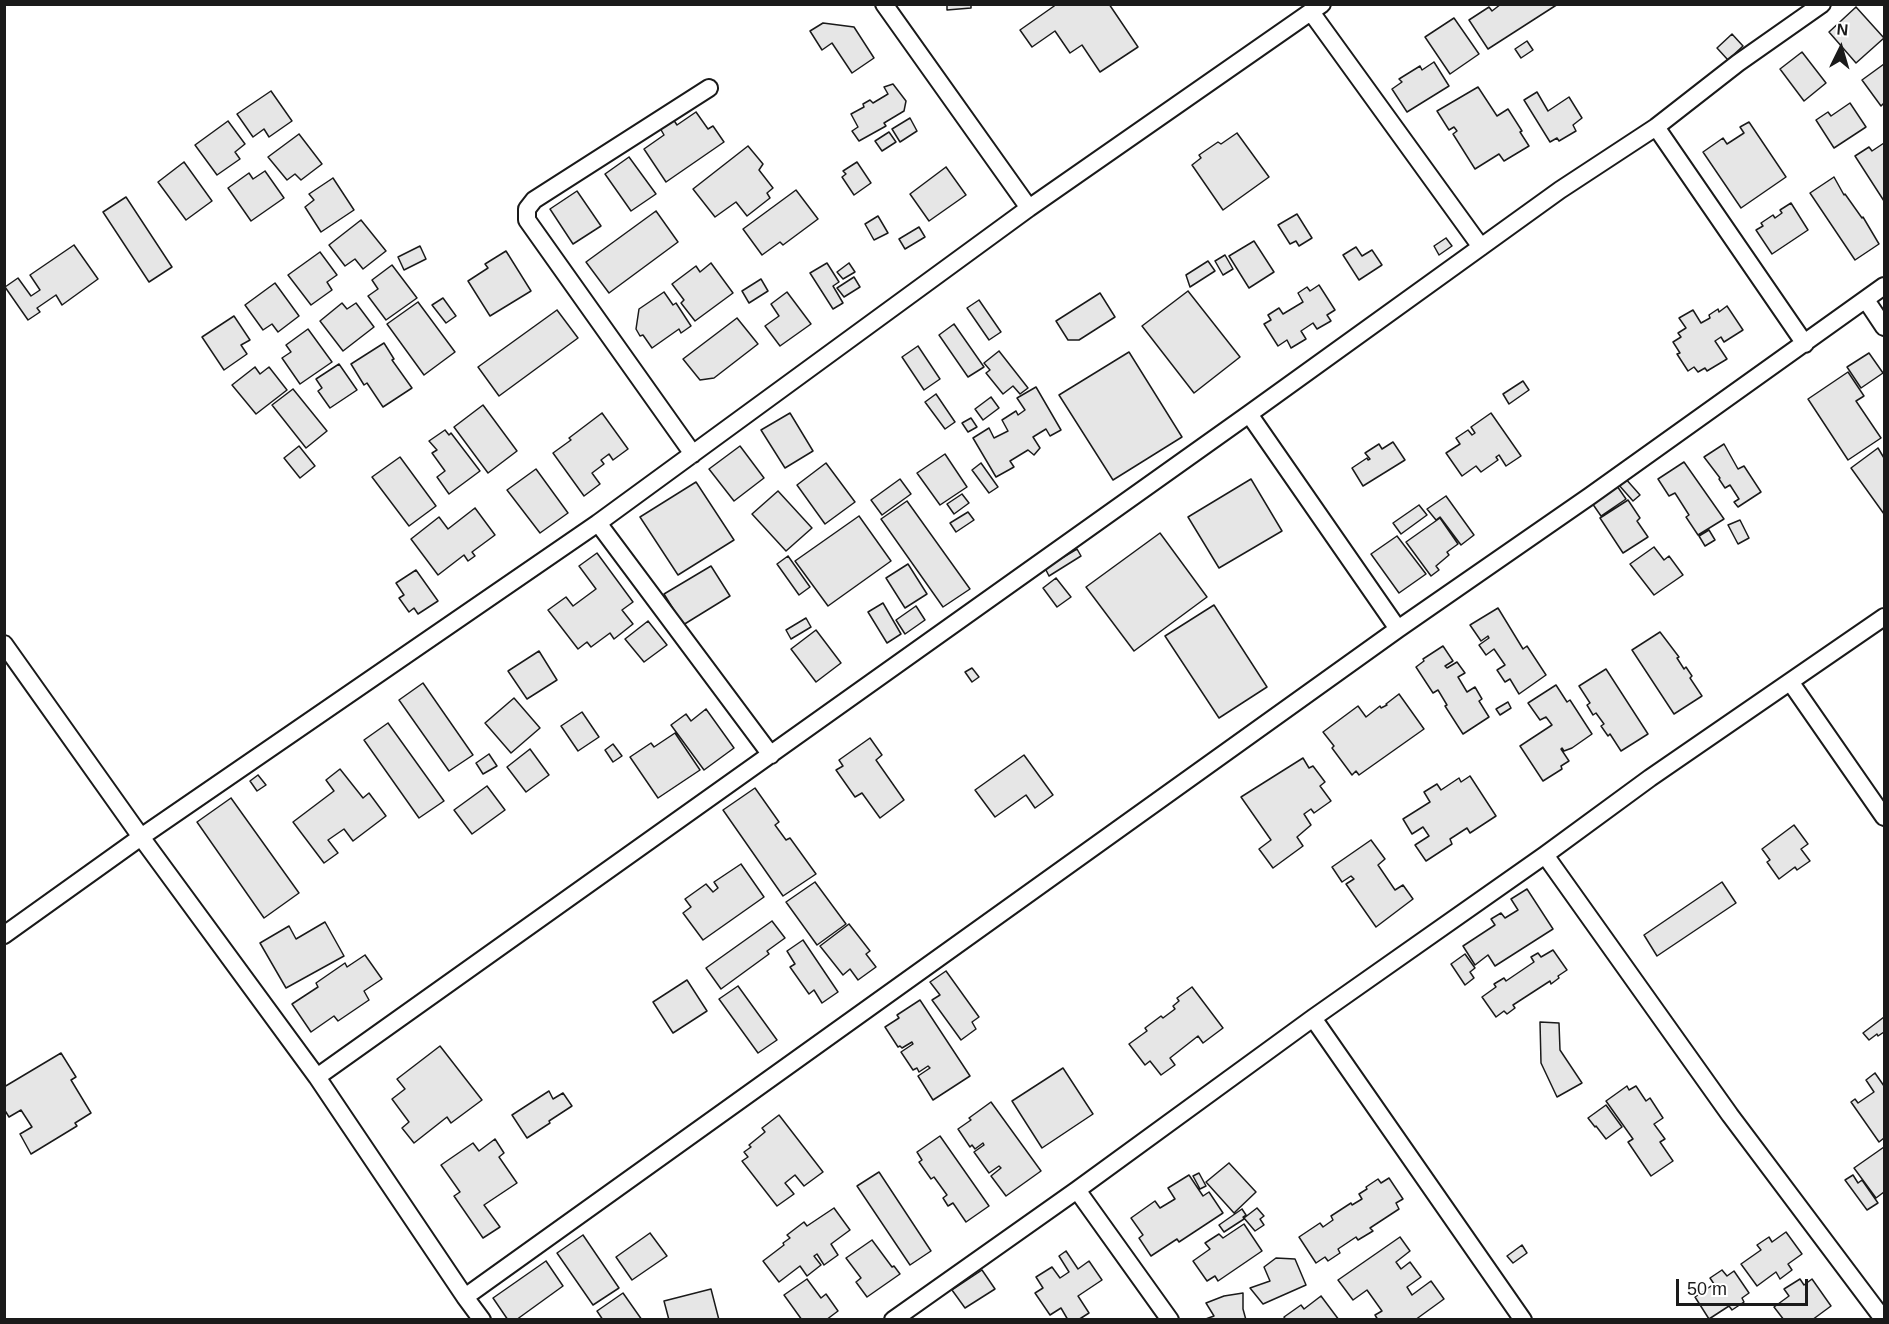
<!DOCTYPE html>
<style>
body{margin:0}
#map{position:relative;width:1889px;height:1324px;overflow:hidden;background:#fff;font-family:Arial,sans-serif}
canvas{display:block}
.frame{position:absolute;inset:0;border:6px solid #1a1a1a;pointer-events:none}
.north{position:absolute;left:1811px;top:18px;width:60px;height:60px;-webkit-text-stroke:4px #fff;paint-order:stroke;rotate:5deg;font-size:16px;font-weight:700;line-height:24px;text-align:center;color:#1a1a1a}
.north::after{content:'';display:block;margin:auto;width:21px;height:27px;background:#1a1a1a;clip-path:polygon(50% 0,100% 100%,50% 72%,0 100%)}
.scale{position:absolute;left:1676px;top:1279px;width:132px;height:27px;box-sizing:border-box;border:3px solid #1a1a1a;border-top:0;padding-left:8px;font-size:18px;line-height:21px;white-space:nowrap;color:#1a1a1a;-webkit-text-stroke:4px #fff;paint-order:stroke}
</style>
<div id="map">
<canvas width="1889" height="1324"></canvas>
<div class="frame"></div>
<div class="north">N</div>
<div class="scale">50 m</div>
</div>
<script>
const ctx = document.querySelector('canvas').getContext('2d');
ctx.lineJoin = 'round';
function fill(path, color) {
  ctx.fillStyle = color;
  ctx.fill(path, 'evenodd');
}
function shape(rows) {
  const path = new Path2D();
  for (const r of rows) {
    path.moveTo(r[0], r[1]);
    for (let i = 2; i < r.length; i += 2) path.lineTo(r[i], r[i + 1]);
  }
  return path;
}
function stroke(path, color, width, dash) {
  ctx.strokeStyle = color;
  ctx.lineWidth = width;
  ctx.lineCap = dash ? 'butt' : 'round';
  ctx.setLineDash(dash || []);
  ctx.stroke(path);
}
const building = shape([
 [947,4,971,4,971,8,947,10,947,4],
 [1057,4,1109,4,1138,47,1100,72,1082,45,1070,53,1055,31,1032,47,1020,30,1057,4],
 [1501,4,1558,4,1488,49,1469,20,1489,7,1492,11,1501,4],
 [1856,7,1884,38,1856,63,1829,32,1856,7],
 [1454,18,1479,54,1450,74,1425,37,1454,18],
 [823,23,854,27,874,58,852,73,832,43,822,50,810,31,823,23],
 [1732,34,1743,46,1728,60,1717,48,1732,34],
 [1527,41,1533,50,1521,58,1515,49,1527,41],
 [1802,52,1826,83,1804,101,1780,69,1802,52],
 [1434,62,1449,86,1407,112,1392,89,1402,82,1399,79,1420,66,1422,70,1434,62],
 [1884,64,1884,103,1881,106,1862,80,1884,64],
 [893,84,906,101,904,111,884,123,886,126,859,141,852,131,858,127,851,114,864,107,863,104,870,100,873,103,888,94,884,87,893,84],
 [1478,87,1497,116,1508,109,1522,131,1520,132,1529,146,1504,161,1499,154,1475,169,1453,134,1457,131,1454,127,1449,130,1437,111,1478,87],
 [271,91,292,121,269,137,264,129,253,137,237,114,271,91],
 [1537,92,1548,111,1569,97,1582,118,1573,125,1576,131,1559,141,1557,138,1550,142,1524,100,1537,92],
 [1850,103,1866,127,1834,148,1816,120,1828,112,1831,116,1850,103],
 [696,112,708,129,713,126,724,142,666,182,644,149,664,135,660,128,673,119,677,125,696,112],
 [910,118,917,131,900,142,892,129,910,118],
 [228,121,245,144,235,152,240,159,217,175,195,145,228,121],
 [1749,122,1786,177,1741,208,1703,152,1723,138,1727,144,1744,133,1740,127,1749,122],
 [889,132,896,142,882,151,875,141,889,132],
 [1237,133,1269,177,1223,210,1192,165,1201,158,1199,155,1218,142,1221,144,1237,133],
 [299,134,322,164,301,180,295,174,287,180,268,157,299,134],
 [1884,143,1884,201,1855,156,1869,147,1872,151,1884,143],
 [748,146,763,164,759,170,773,188,767,193,770,198,747,216,736,202,715,217,693,189,748,146],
 [629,157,656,194,631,211,605,174,629,157],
 [184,162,212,201,186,220,158,182,184,162],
 [857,162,871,183,854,195,842,177,846,174,843,171,857,162],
 [946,167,966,195,929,221,910,194,946,167],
 [265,171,284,198,251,221,228,188,249,173,253,179,265,171],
 [1834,177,1844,195,1845,194,1862,218,1863,217,1879,244,1855,260,1810,193,1834,177],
 [333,178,354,210,321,232,305,207,314,200,309,194,333,178],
 [796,190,818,219,783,245,780,242,762,255,743,229,796,190],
 [577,191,601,226,573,244,550,209,577,191],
 [126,197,172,267,149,282,103,212,126,197],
 [1791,203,1808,230,1772,254,1756,230,1763,226,1761,223,1773,215,1775,218,1782,213,1780,210,1791,203],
 [656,211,678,242,609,293,586,262,656,211],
 [1297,214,1312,238,1299,246,1296,241,1290,244,1278,225,1297,214],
 [878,216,888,233,874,240,865,224,878,216],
 [361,220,386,251,363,269,355,259,345,266,329,245,361,220],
 [919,227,925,237,905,249,899,239,919,227],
 [1446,238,1452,246,1439,255,1434,246,1446,238],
 [1254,241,1274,272,1249,288,1229,256,1254,241],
 [74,245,98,279,62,305,56,295,37,308,40,312,28,320,5,287,18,278,31,296,40,290,30,275,74,245],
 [420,246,426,259,404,270,398,257,420,246],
 [1356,247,1362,256,1372,250,1382,265,1359,280,1343,255,1356,247],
 [506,251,531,291,490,316,468,281,488,268,485,264,506,251],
 [320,252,337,275,327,282,332,290,311,305,288,275,320,252],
 [1225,255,1233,269,1223,275,1215,261,1225,255],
 [1208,261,1215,271,1190,287,1186,275,1208,261],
 [711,263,733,293,695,321,681,303,684,300,672,284,696,266,700,272,711,263],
 [827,263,839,282,833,286,843,303,833,309,810,273,827,263],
 [849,263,855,272,843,279,837,272,849,263],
 [392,265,417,298,386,320,368,296,378,289,372,280,392,265],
 [854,277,860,287,844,297,837,288,854,277],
 [761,279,768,291,749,303,742,291,761,279],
 [275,283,299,316,278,332,272,324,263,330,245,305,275,283],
 [1319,285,1335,310,1327,315,1331,321,1317,329,1313,323,1301,331,1306,339,1291,348,1287,340,1278,346,1264,324,1271,320,1268,315,1279,308,1283,314,1303,302,1298,293,1307,287,1310,291,1319,285],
 [1188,291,1240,357,1194,393,1142,326,1188,291],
 [664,292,673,305,676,303,691,326,681,333,679,329,652,348,643,335,640,336,636,329,639,309,664,292],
 [787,292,811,324,780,346,765,326,779,316,771,304,787,292],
 [1100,293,1115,317,1079,340,1068,340,1056,321,1100,293],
 [443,298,456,316,446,323,432,305,443,298],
 [979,300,1001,332,989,340,967,308,979,300],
 [418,302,455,352,424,375,387,324,418,302],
 [342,303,347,309,356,303,374,327,343,351,320,321,342,303],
 [1727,306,1743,330,1724,342,1721,337,1715,341,1727,359,1707,371,1705,368,1698,372,1694,367,1688,371,1677,354,1680,353,1673,342,1681,337,1678,333,1686,328,1679,318,1693,310,1701,323,1710,318,1709,315,1718,309,1719,312,1727,306],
 [557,310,578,338,499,396,478,367,557,310],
 [234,316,250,340,241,345,247,354,224,370,202,337,234,316],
 [737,318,758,344,714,378,700,380,683,359,737,318],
 [954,324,984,367,968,377,939,335,954,324],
 [308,329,332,362,300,384,282,358,291,352,286,345,308,329],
 [384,343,394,359,392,360,412,388,383,407,367,383,364,385,351,364,384,343],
 [918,346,940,379,924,390,902,357,918,346],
 [999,351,1028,388,1020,394,1013,386,1003,394,986,373,990,370,984,363,999,351],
 [1129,352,1182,437,1113,480,1059,395,1129,352],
 [1869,353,1883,373,1861,388,1847,367,1869,353],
 [339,364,357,390,330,408,318,391,322,388,316,379,339,364],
 [255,367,260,374,269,367,287,390,256,414,232,385,255,367],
 [1848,372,1864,396,1856,401,1881,438,1848,460,1808,399,1848,372],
 [1523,381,1529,390,1509,404,1503,394,1523,381],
 [1036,387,1061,430,1050,436,1046,429,1033,437,1040,448,1034,455,1028,450,1010,461,1014,467,996,477,973,438,989,428,994,438,1008,431,1002,420,1016,411,1018,415,1025,410,1017,398,1036,387],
 [293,389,327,431,306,448,272,405,293,389],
 [936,394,955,422,945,429,925,402,936,394],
 [991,397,999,408,983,420,975,409,991,397],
 [483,405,517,451,488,473,454,427,483,405],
 [602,413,628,449,613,460,609,454,601,460,604,464,592,473,600,484,584,496,553,453,571,440,569,438,602,413],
 [790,413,813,451,785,468,761,430,790,413],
 [1491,413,1521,456,1506,466,1499,455,1496,457,1498,460,1481,472,1476,466,1462,476,1446,453,1460,444,1456,438,1468,430,1472,435,1475,433,1471,427,1491,413],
 [971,418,977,427,968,432,962,423,971,418],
 [445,430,449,435,451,433,480,471,449,494,437,477,445,471,432,453,437,450,429,441,445,430],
 [1393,442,1405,460,1363,486,1352,468,1367,458,1368,460,1370,459,1365,453,1379,444,1382,449,1393,442],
 [1724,444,1738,469,1744,466,1761,492,1738,507,1734,502,1739,499,1730,485,1725,488,1719,479,1720,478,1704,457,1724,444],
 [299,446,315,466,300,478,284,458,299,446],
 [740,446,764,478,734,501,709,469,740,446],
 [1878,448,1884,458,1884,514,1851,468,1878,448],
 [945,454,967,487,940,505,917,473,945,454],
 [400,457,436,506,409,526,372,477,400,457],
 [1684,462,1724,519,1698,535,1686,517,1689,515,1675,493,1669,496,1658,479,1684,462],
 [826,463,855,502,825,524,797,485,826,463],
 [981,463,998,487,989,493,972,470,981,463],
 [536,469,568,513,540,533,507,490,536,469],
 [1625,478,1640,495,1633,501,1618,484,1625,478],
 [900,479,911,494,882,515,871,500,900,479],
 [1251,479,1282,531,1219,568,1188,517,1251,479],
 [696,482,734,540,678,575,640,517,696,482],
 [1617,486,1626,499,1601,516,1592,503,1617,486],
 [778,491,812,528,786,551,752,514,778,491],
 [962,494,969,503,954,514,947,504,962,494],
 [1446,496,1474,535,1461,545,1440,517,1436,520,1427,509,1446,496],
 [1628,500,1640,518,1637,521,1648,537,1623,553,1600,518,1628,500],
 [907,501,970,589,943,607,881,519,907,501],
 [1419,505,1427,515,1401,534,1393,523,1419,505],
 [475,508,495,535,472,552,475,556,468,561,464,555,438,575,411,539,439,517,448,529,475,508],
 [968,512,974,520,956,532,950,523,968,512],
 [859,516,891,561,828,606,795,561,859,516],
 [1440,518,1458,544,1447,552,1449,555,1436,566,1439,570,1431,576,1406,542,1440,518],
 [1740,520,1749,538,1738,544,1728,525,1740,520],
 [1709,530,1715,540,1705,546,1699,536,1709,530],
 [1160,533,1207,597,1134,651,1086,587,1160,533],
 [1397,536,1426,574,1399,593,1371,554,1397,536],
 [1654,547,1664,560,1669,556,1683,575,1654,595,1630,564,1654,547],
 [1077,549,1081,556,1049,576,1045,568,1077,549],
 [597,553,633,602,622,610,633,624,614,639,610,633,591,647,587,642,578,649,548,610,566,597,573,606,596,589,579,566,597,553],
 [788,556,810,587,799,595,777,564,788,556],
 [908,564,927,594,905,608,886,578,908,564],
 [711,566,730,596,683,625,664,594,711,566],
 [416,570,438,601,418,614,414,608,409,612,399,598,404,595,396,583,416,570],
 [1056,578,1071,597,1057,607,1043,588,1056,578],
 [883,603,901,634,887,643,868,612,883,603],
 [1214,605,1267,687,1219,718,1165,636,1214,605],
 [916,606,925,620,905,634,896,620,916,606],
 [1498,608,1523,649,1527,646,1546,675,1519,694,1510,679,1505,682,1497,670,1505,665,1494,649,1486,655,1479,645,1489,638,1488,636,1481,641,1470,625,1498,608],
 [806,618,811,627,791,639,786,630,806,618],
 [648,621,667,645,644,662,625,639,648,621],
 [816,630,841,663,816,682,791,649,816,630],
 [1660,632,1679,657,1677,658,1684,669,1686,667,1692,676,1690,678,1702,696,1674,714,1632,650,1660,632],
 [1443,646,1453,661,1445,666,1447,668,1457,662,1465,673,1458,677,1467,692,1475,687,1482,699,1479,701,1489,717,1463,734,1445,706,1447,705,1438,690,1433,693,1416,667,1424,661,1423,659,1443,646],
 [539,651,557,680,527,699,508,671,539,651],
 [972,668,979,677,972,682,965,672,972,668],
 [1606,669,1648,734,1621,751,1610,734,1608,736,1601,726,1604,724,1596,713,1593,715,1587,705,1590,703,1579,686,1606,669],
 [423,683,473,755,449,771,399,700,423,683],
 [1556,685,1567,702,1570,700,1592,734,1572,748,1564,751,1562,748,1561,749,1569,761,1561,766,1562,769,1543,781,1520,746,1552,725,1546,717,1540,720,1528,703,1556,685],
 [1399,694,1424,729,1359,775,1356,771,1352,775,1332,748,1334,746,1323,732,1358,706,1366,717,1380,706,1381,708,1387,705,1386,704,1399,694],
 [514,698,540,728,511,753,485,723,514,698],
 [1508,702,1511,708,1500,715,1496,709,1508,702],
 [706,709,734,748,704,770,671,725,686,714,691,721,706,709],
 [582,712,599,737,578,751,561,726,582,712],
 [388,723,444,801,419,818,364,740,388,723],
 [675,733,700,770,658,798,630,757,651,743,654,747,675,733],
 [870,738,882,755,876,760,904,800,880,818,862,793,855,797,836,770,843,766,839,760,870,738],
 [613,744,622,756,613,762,605,750,613,744],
 [530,749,549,775,526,792,507,767,530,749],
 [489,754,497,766,483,774,476,763,489,754],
 [1024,755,1053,795,1035,808,1026,795,995,817,975,790,1024,755],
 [1303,758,1309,768,1313,766,1325,782,1320,786,1331,801,1314,813,1311,809,1304,814,1311,825,1297,837,1303,846,1273,868,1259,849,1271,840,1241,797,1303,758],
 [340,769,363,798,369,793,386,816,353,841,344,829,328,840,338,853,324,863,293,822,334,791,326,780,340,769],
 [258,775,266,785,257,791,250,781,258,775],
 [1470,776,1496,816,1470,833,1467,828,1450,839,1452,844,1426,861,1415,845,1429,836,1423,827,1412,834,1403,819,1430,802,1424,792,1437,784,1441,790,1459,778,1461,782,1470,776],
 [487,786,505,810,472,834,454,810,487,786],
 [755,788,779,822,775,825,786,840,790,838,816,874,783,896,723,810,755,788],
 [231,798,299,893,264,918,197,822,231,798],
 [1794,825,1808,844,1801,849,1810,861,1797,870,1795,867,1779,879,1767,862,1770,860,1762,849,1794,825],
 [1371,840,1385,859,1378,865,1395,890,1403,885,1413,899,1376,927,1346,884,1354,879,1351,876,1342,882,1332,867,1371,840],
 [741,864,764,897,703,940,683,913,691,907,685,899,706,884,713,892,718,888,714,882,741,864],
 [815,882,846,924,817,945,786,902,815,882],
 [1722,882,1736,903,1657,956,1644,935,1722,882],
 [1527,889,1553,929,1495,966,1488,955,1475,965,1463,946,1495,925,1491,919,1501,913,1505,918,1518,910,1511,899,1527,889],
 [772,921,785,938,767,951,769,954,721,989,706,968,772,921],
 [325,922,344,956,286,988,260,943,289,926,296,939,325,922],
 [849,924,870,951,866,954,876,967,858,980,850,969,843,975,820,946,849,924],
 [803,940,838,992,822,1003,814,990,809,994,790,967,795,964,787,951,803,940],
 [1553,950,1567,970,1558,976,1559,978,1551,984,1550,981,1513,1005,1515,1008,1507,1014,1504,1011,1496,1017,1482,997,1496,987,1494,984,1504,978,1506,981,1534,962,1531,957,1538,953,1541,957,1553,950],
 [1465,954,1475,968,1470,972,1474,978,1465,985,1451,964,1465,954],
 [365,955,382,979,364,991,369,1000,338,1021,334,1016,311,1032,292,1004,318,987,316,983,345,963,347,967,365,955],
 [946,971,979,1017,972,1022,976,1029,961,1040,932,1000,940,995,930,982,946,971],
 [687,980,707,1011,673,1033,653,1002,687,980],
 [738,986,777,1040,758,1053,719,999,738,986],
 [1192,987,1223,1028,1203,1043,1198,1036,1170,1058,1175,1065,1161,1075,1150,1061,1145,1065,1129,1044,1147,1031,1145,1028,1161,1016,1163,1018,1175,1009,1173,1006,1179,1001,1177,998,1192,987],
 [920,1000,970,1076,933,1100,918,1076,930,1068,928,1066,919,1072,917,1068,913,1070,901,1052,913,1044,912,1042,902,1048,900,1046,898,1047,885,1027,899,1018,897,1015,920,1000],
 [1884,1017,1884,1032,1878,1036,1877,1034,1869,1040,1863,1033,1884,1017],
 [1540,1022,1559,1023,1560,1050,1582,1083,1557,1097,1541,1063,1540,1022],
 [440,1046,482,1100,451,1123,447,1117,414,1143,402,1128,409,1122,392,1099,405,1089,397,1079,440,1046],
 [61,1053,76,1077,71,1080,91,1113,75,1123,77,1126,31,1154,20,1134,32,1127,21,1110,9,1117,4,1109,4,1087,61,1053],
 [1063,1068,1093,1114,1042,1148,1012,1101,1063,1068],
 [1875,1073,1884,1086,1884,1138,1879,1142,1851,1102,1855,1099,1858,1103,1874,1092,1866,1080,1875,1073],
 [1627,1086,1629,1090,1636,1086,1646,1101,1650,1098,1663,1118,1654,1124,1665,1139,1660,1142,1673,1161,1651,1176,1628,1142,1633,1139,1606,1101,1627,1086],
 [549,1091,553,1099,563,1093,572,1106,549,1121,550,1123,527,1138,512,1115,549,1091],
 [991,1102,1041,1171,1006,1196,991,1176,1001,1168,999,1166,989,1173,974,1152,984,1145,983,1143,975,1149,972,1145,970,1147,958,1129,971,1120,969,1118,991,1102],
 [1606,1105,1622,1127,1606,1139,1596,1126,1595,1127,1588,1118,1606,1105],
 [779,1115,823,1172,804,1186,795,1175,785,1183,794,1194,777,1206,742,1161,748,1157,744,1152,751,1147,749,1145,765,1132,762,1128,779,1115],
 [940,1136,989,1206,966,1222,953,1203,948,1206,943,1198,947,1195,934,1177,931,1179,919,1162,922,1160,917,1152,940,1136],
 [495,1139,504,1153,499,1157,517,1183,484,1205,500,1227,483,1238,454,1196,460,1192,441,1165,473,1143,479,1151,495,1139],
 [1884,1147,1884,1192,1876,1198,1854,1168,1884,1147],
 [1229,1163,1256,1192,1234,1213,1206,1182,1229,1163],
 [879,1172,931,1251,910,1265,857,1186,879,1172],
 [1199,1173,1206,1186,1200,1189,1193,1176,1199,1173],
 [1189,1175,1203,1196,1209,1192,1223,1213,1179,1242,1177,1239,1151,1256,1139,1238,1143,1235,1131,1218,1155,1201,1160,1208,1175,1199,1168,1188,1189,1175],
 [1853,1175,1858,1183,1862,1180,1878,1203,1867,1210,1845,1180,1853,1175],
 [1389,1178,1403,1199,1396,1203,1399,1209,1370,1228,1373,1231,1358,1240,1356,1237,1338,1249,1340,1253,1328,1261,1325,1257,1316,1263,1299,1237,1320,1223,1323,1227,1333,1220,1331,1216,1351,1203,1352,1205,1362,1199,1359,1194,1367,1189,1366,1187,1378,1179,1381,1183,1389,1178],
 [834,1208,850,1230,831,1244,838,1255,824,1265,817,1254,814,1256,821,1265,807,1276,800,1266,779,1282,763,1261,784,1245,783,1243,790,1238,787,1235,804,1222,807,1226,834,1208],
 [1257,1208,1264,1216,1260,1219,1264,1225,1255,1231,1244,1218,1257,1208],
 [1242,1209,1246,1215,1243,1217,1244,1219,1224,1232,1219,1225,1242,1209],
 [1244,1224,1262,1251,1218,1281,1215,1276,1207,1281,1193,1261,1210,1249,1205,1243,1219,1234,1223,1238,1244,1224],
 [1786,1232,1802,1254,1788,1264,1792,1270,1780,1279,1776,1272,1757,1286,1741,1264,1761,1250,1757,1245,1769,1237,1772,1242,1786,1232],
 [650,1233,667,1256,632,1280,616,1257,650,1233],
 [583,1235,619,1288,593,1305,557,1253,583,1235],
 [1400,1237,1410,1251,1396,1262,1401,1269,1410,1262,1421,1277,1407,1287,1412,1295,1431,1281,1444,1299,1415,1320,1378,1320,1375,1315,1382,1311,1367,1290,1353,1300,1338,1280,1400,1237],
 [872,1240,892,1267,894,1266,900,1274,867,1297,856,1282,861,1278,846,1258,872,1240],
 [1522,1245,1527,1253,1513,1263,1507,1256,1522,1245],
 [1066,1251,1078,1269,1089,1261,1102,1280,1078,1296,1089,1313,1078,1320,1068,1320,1061,1308,1050,1315,1035,1293,1043,1288,1036,1277,1052,1267,1060,1278,1069,1272,1059,1256,1066,1251],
 [1276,1258,1295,1259,1306,1285,1263,1304,1250,1288,1270,1281,1264,1267,1276,1258],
 [546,1261,563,1286,516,1320,508,1320,493,1298,546,1261],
 [982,1270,995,1289,965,1308,952,1290,982,1270],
 [1722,1270,1727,1276,1734,1271,1749,1293,1742,1298,1744,1302,1732,1310,1729,1306,1709,1319,1695,1297,1714,1284,1710,1278,1722,1270],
 [807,1279,821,1298,826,1294,838,1311,826,1320,802,1320,784,1295,807,1279],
 [1800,1279,1804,1285,1812,1279,1831,1306,1812,1320,1784,1320,1774,1307,1789,1296,1784,1289,1800,1279],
 [711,1289,719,1320,669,1320,664,1301,711,1289],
 [623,1293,642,1320,603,1320,597,1311,623,1293],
 [1243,1293,1243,1309,1246,1320,1203,1320,1214,1316,1206,1303,1224,1296,1243,1293],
 [1321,1296,1339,1320,1286,1320,1284,1317,1301,1305,1304,1309,1321,1296]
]);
const street = shape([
 [884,4,1029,208],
 [1311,12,1481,247],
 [1656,127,1805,344],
 [1866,300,1884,327],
 [1249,414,1398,629],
 [693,454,527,220,527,209,534,200,709,88],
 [598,523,771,755],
 [4,644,141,837,317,1077,465,1297,482,1320],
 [1791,683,1884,817],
 [1545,855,1730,1115,1884,1320],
 [4,935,141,837,598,523,1029,208,1322,4],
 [1313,1018,1523,1320],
 [317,1077,1249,414,1560,190,1656,127,1738,63,1822,4],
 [1077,1190,1170,1320],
 [465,1297,1398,629,1590,496,1884,286],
 [893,1320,1077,1190,1313,1018,1545,855,1650,778,1884,617]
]);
fill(building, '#e6e6e6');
stroke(building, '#1a1a1a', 1.5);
stroke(street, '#1a1a1a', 20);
stroke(street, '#fff', 16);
</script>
